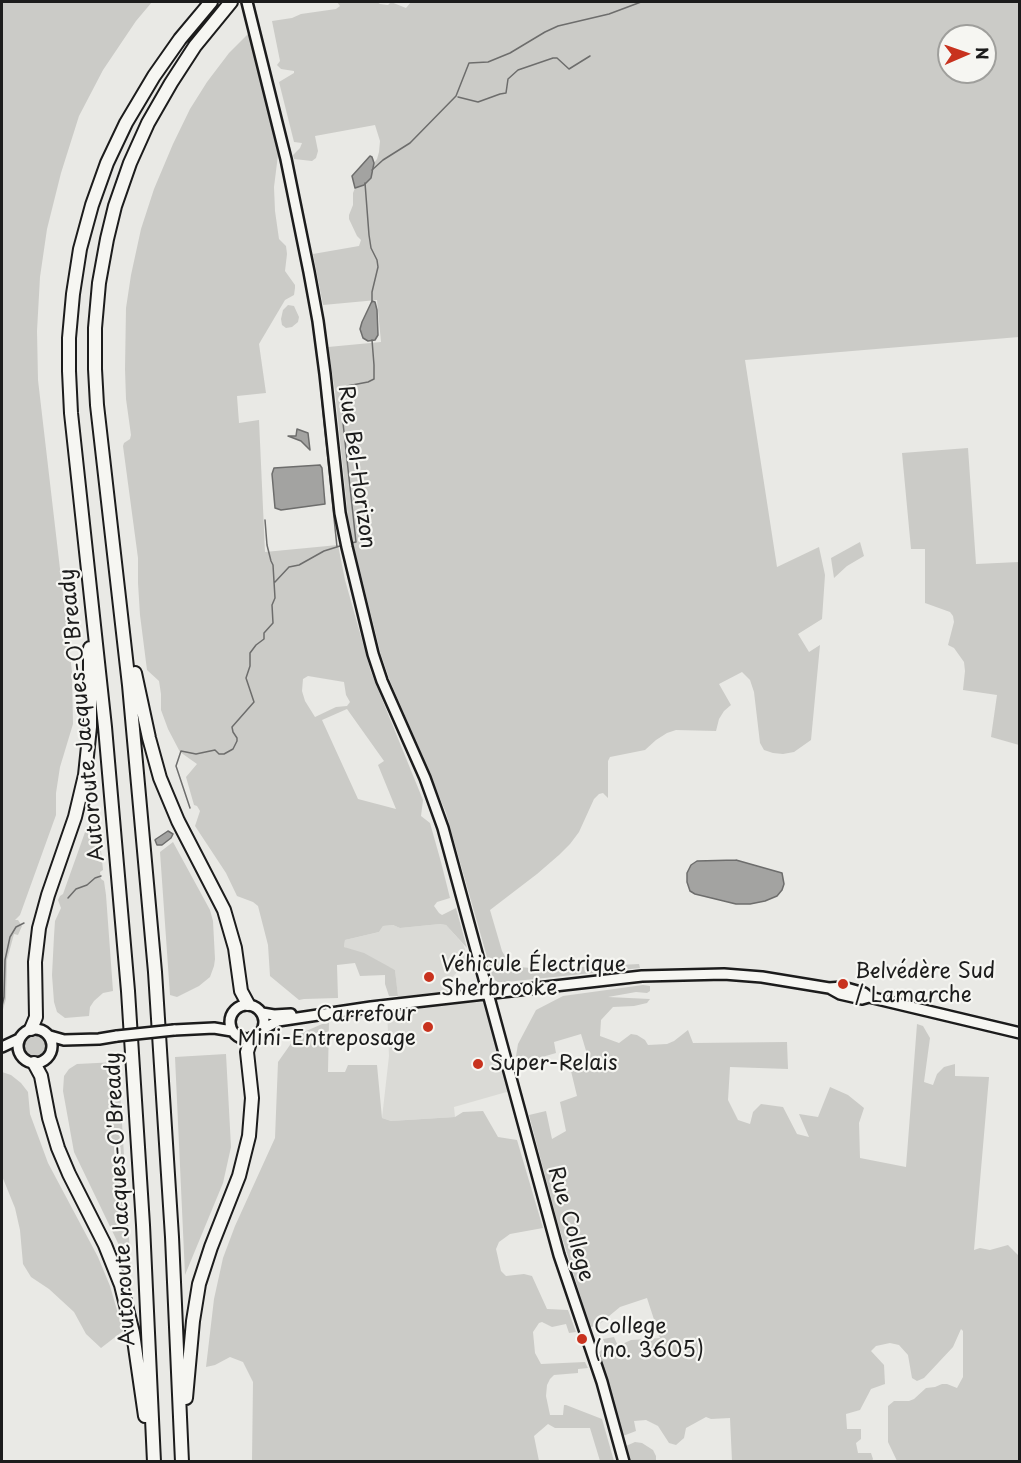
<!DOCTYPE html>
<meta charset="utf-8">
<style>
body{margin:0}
#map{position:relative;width:1021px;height:1463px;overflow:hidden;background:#e9e9e5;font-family:"Playpen Sans",sans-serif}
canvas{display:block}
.frame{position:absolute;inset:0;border:3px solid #1c1c1c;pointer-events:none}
.north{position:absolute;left:937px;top:24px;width:60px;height:60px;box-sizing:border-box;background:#f6f6f2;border:2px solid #9f9f9c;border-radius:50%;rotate:88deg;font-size:16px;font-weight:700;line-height:24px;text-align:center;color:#1c1c1c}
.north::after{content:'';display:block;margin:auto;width:21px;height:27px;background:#c8321e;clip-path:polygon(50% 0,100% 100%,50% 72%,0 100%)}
</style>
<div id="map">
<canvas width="1021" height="1463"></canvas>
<div class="frame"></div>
<div class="north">N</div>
</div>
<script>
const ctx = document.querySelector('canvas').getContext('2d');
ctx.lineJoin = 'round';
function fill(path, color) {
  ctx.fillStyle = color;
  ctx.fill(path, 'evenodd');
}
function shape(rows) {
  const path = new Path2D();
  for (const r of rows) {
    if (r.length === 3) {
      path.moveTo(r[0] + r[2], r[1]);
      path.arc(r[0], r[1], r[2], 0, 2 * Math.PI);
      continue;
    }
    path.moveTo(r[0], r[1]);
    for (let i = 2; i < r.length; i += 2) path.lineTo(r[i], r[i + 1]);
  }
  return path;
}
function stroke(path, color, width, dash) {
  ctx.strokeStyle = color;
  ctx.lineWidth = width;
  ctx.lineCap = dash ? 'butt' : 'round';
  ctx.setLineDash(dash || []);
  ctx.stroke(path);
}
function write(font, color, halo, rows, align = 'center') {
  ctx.font = font + ' "Playpen Sans",sans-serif';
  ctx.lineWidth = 4.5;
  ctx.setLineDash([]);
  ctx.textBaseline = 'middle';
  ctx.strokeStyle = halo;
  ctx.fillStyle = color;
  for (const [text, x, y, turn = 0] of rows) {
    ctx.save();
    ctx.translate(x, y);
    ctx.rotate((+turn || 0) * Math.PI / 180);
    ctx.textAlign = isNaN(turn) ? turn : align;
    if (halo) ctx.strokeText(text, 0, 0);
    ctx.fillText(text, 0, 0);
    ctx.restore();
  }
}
const built = shape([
 [440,924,446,925,463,944,465,949,465,959,460,969,447,983,447,991,398,997,395,970,344,947,345,940,379,932,383,926,393,925,400,928],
 [479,1002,484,1003,488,1007,510,1091,454,1107,455,1117,391,1121,382,1118,389,1056,387,1010]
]);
const green = shape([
 [2,2,152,2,136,21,103,70,79,116,61,173,47,229,40,277,37,331,38,380,72,672,73,724,60,767,56,793,56,815,20,915,15,920,18,920,22,926,18,935,14,934,7,960,6,999,2,1013],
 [337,2,377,2,380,4,388,5,391,2,406,8,411,2,1019,2,1019,337,745,360,777,567,819,547,825,575,822,619,798,634,809,652,820,645,811,740,794,752,783,754,773,753,764,750,760,743,754,692,750,680,742,672,719,684,731,705,724,711,719,719,716,731,676,730,667,733,656,740,645,750,610,757,608,761,608,798,603,793,599,794,594,799,579,832,570,844,559,855,537,874,490,910,502,951,507,960,519,967,543,969,639,964,640,968,506,982,497,982,493,978,446,813,428,769,390,681,381,655,353,543,348,517,335,391,328,347,381,342,377,300,323,305,313,254,359,246,361,240,357,236,349,219,349,215,353,205,353,193,355,188,364,185,374,170,374,163,377,159,379,152,380,141,375,125,315,136,318,151,316,158,312,161,294,159,293,155,300,148,302,143,294,142,279,82,294,73,294,71,281,69,277,65,280,61,272,21,292,18,301,14,336,9,340,6],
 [949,36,985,36,985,72,949,72],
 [249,33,278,155,274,187,275,211,279,239,286,246,287,254,285,271,295,285,295,288,294,295,285,300,259,344,266,393,237,396,239,423,259,420,265,552,338,545,345,580,371,672,423,800,421,816,430,823,441,862,450,898,437,902,434,906,439,913,442,915,456,908,467,948,446,925,440,924,400,928,393,925,383,926,379,932,345,940,344,947,364,953,395,970,398,996,389,996,385,984,385,975,360,976,355,963,337,965,338,998,304,999,299,1000,270,976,268,945,258,906,253,902,237,896,226,873,195,826,200,811,197,806,194,805,186,777,197,764,180,752,168,729,161,710,161,694,159,681,147,670,140,615,138,583,138,558,123,446,124,443,130,439,131,435,126,399,125,369,126,308,131,275,141,229,154,189,173,144,190,109,207,82,229,53],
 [308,676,344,682,346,695,350,702,347,706,336,707,315,717,305,701,302,691,303,679],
 [347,709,384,761,378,765,396,809,358,799,322,720],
 [288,305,294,306,299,317,298,322,292,327,286,328,282,325,281,319,283,310],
 [968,448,976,564,1019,562,1019,745,991,737,997,695,963,690,965,671,964,662,954,648,948,645,954,622,953,616,950,612,925,603,925,549,911,549,902,453],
 [860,542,864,556,847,566,834,578,831,558],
 [89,821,98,822,103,870,100,872,101,879,104,881,106,895,113,991,103,993,94,1001,90,1007,89,1016,65,1018,57,1012,54,1002,52,975,54,936,55,921,61,908,58,900,60,896,63,894],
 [173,842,210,910,213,921,215,959,214,966,210,977,199,986,177,997,170,995,160,852],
 [643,985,650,986,650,991,647,993,636,992,608,997,650,999,647,1003,634,1006,613,1007,601,1020,600,1036,619,1043,631,1034,637,1035,645,1040,648,1045,667,1044,674,1041,688,1030,693,1043,787,1042,788,1069,730,1067,728,1100,738,1120,750,1124,753,1112,761,1104,783,1107,797,1134,809,1137,799,1114,818,1117,830,1087,848,1095,864,1108,859,1123,860,1158,906,1167,917,1024,923,1026,930,1038,924,1082,933,1085,937,1074,944,1067,955,1064,955,1076,989,1077,974,1250,980,1248,990,1250,1008,1245,1019,1256,1019,1461,897,1461,888,1442,888,1406,894,1401,909,1401,914,1399,926,1388,935,1387,942,1384,947,1384,957,1388,963,1377,963,1331,961,1329,953,1347,924,1378,917,1381,912,1378,908,1355,899,1345,890,1343,876,1346,871,1351,884,1365,885,1384,871,1389,860,1410,846,1414,847,1429,861,1429,861,1439,856,1443,858,1453,871,1453,873,1459,872,1461,732,1461,730,1418,711,1419,706,1417,686,1428,684,1438,676,1445,669,1443,658,1426,646,1420,634,1421,636,1431,623,1436,598,1353,606,1346,603,1339,614,1337,618,1346,631,1340,660,1338,647,1298,620,1307,597,1326,590,1327,557,1221,529,1115,546,1111,552,1139,566,1131,560,1102,577,1096,571,1071,590,1064,581,1034,554,1042,556,1053,518,1064,516,1056,518,1044,536,1010,563,996],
 [329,1021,328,1072,345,1072,348,1065,377,1065,382,1118,391,1121,455,1117,463,1112,483,1111,498,1137,517,1140,543,1228,510,1234,499,1242,496,1249,501,1271,506,1276,524,1274,532,1276,547,1309,568,1310,576,1332,569,1333,566,1324,552,1327,542,1322,539,1323,533,1332,535,1353,541,1364,585,1362,588,1368,578,1369,578,1373,554,1375,550,1379,547,1385,546,1396,550,1415,563,1415,564,1405,566,1405,602,1419,614,1461,600,1461,590,1428,555,1428,548,1424,534,1436,539,1461,252,1461,253,1382,243,1362,230,1357,215,1365,206,1367,214,1299,223,1258,235,1226,275,1138,278,1062,297,1035],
 [35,1046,12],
 [226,1054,231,1147,223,1183,185,1275,175,1057],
 [117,1062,119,1074,131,1270,74,1152,63,1091,64,1076,69,1069,77,1064],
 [2,1072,11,1075,21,1083,28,1092,30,1114,48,1163,98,1257,110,1286,123,1331,101,1348,86,1334,74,1312,49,1289,31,1277,23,1264,20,1230,15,1208,2,1176],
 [635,1442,642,1443,653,1450,656,1456,656,1461,629,1461,626,1446]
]);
const water = shape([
 [370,156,372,157,374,163,371,178,364,185,355,188,352,176,370,156],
 [372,301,375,302,377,310,378,335,375,340,368,341,363,338,360,329,362,322,372,301],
 [297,429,308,433,310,450,301,441,288,436,296,436,297,429],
 [320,465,322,468,325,504,281,510,275,508,272,474,274,468,320,465],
 [168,831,173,834,171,838,162,845,157,845,155,840,156,839,168,831],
 [736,860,782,873,784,884,782,890,777,896,765,901,750,904,736,904,695,894,690,891,687,882,687,873,691,865,697,861,736,860]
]);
const stream = shape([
 [733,2,737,2],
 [458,97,478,102,500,94,506,93,508,79,518,70,553,58,557,58,569,69,590,56],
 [372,170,383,160,410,143,456,96,469,63,488,62,510,53,545,32,558,26,609,14,641,2],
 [365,183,369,235,371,248,377,260,378,267,372,292,372,302],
 [321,392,337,547],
 [351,543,356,542,343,423,343,401,347,386,368,382,374,379,374,365,372,340],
 [275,582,289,567,299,565,324,551,340,546],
 [190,808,176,766,181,751,196,754,215,750,219,754,224,754,233,749,237,741,237,738,233,732,232,727,254,702,246,678,250,666,250,653,256,645,264,639,264,633,273,623,272,605,275,598,273,565,271,561,267,545,265,520],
 [68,898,76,889,87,885,95,878,101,876],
 [2,1006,4,997,5,960,10,937,16,927,24,923]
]);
const secondary = shape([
 [247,2,286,159,309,272,318,321,325,374,340,513,347,547,373,654,382,681,425,778,443,828,559,1255,602,1382,624,1462],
 [831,989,840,994,862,999,869,997],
 [247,1022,17],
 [262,1013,274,1015,291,1014],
 [35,1046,17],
 [263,1029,278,1021,371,1007,642,976,724,974,762,977,829,988,843,987,864,993,869,997,1020,1033],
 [174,1030,214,1028,232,1031],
 [50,1036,64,1040,99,1039,117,1036],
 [2,1047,19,1039]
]);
const highway = shape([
 [135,673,149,738,160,778,178,821,224,910,235,948,241,991,248,1004],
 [31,1029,36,1017,35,962,39,928,48,895,75,817,85,775,90,727,90,648],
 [34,1063,41,1076,49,1118,58,1148,69,1174,105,1245,121,1285,133,1333,145,1416],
 [186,1398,193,1321,199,1284,211,1247,239,1176,249,1136,252,1098,247,1052,251,1039],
 [154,1462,143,1225,128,991,105,727,71,413,69,371,69,338,73,294,80,249,92,205,107,163,126,123,154,76,180,39,211,2],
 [182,1462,172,1237,155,972,129,685,97,405,95,369,95,328,99,283,107,239,115,206,130,163,148,123,171,83,195,46,231,2]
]);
const secondaryBridge = shape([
 [117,1036,174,1030]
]);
const markers = [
 [429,977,6,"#c8321e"],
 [843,984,6,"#c8321e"],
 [428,1027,6,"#c8321e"],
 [478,1064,6,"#c8321e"],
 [582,1339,6,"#c8321e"]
];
const streetNames = [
 ["Rue Bel-Horizon",356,467,82],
 ["Autoroute Jacques-O'Bready",83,715,-96],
 ["Autoroute Jacques-O'Bready",121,1199,-93],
 ["Rue College",570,1224,74]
];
const poiNames = [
 ["Véhicule Électrique",441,965],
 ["Sherbrooke",441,989],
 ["Belvédère Sud",855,972],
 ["/ Lamarche",855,996],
 ["Carrefour",416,1015,"right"],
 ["Mini-Entreposage",416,1039,"right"],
 ["Super-Relais",490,1064],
 ["College",594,1327],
 ["(no. 3605)",594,1351]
];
fill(built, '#dadad6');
fill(green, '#cbcbc7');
fill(water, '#a3a3a1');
stroke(water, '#6d6d6c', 1.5);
stroke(stream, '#6d6d6c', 1.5);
stroke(secondary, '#1c1c1c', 14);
stroke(highway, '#1c1c1c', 16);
stroke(secondary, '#f6f6f2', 9);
stroke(highway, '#f6f6f2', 12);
stroke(secondaryBridge, '#1c1c1c', 14, []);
stroke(secondaryBridge, '#f6f6f2', 9);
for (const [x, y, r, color] of markers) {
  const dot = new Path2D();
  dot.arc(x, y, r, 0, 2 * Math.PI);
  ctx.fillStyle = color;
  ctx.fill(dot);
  stroke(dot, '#f6f6f2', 2);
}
write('21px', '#1c1c1c', '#f6f6f2', streetNames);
write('21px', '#1c1c1c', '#f6f6f2', poiNames, 'left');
</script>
